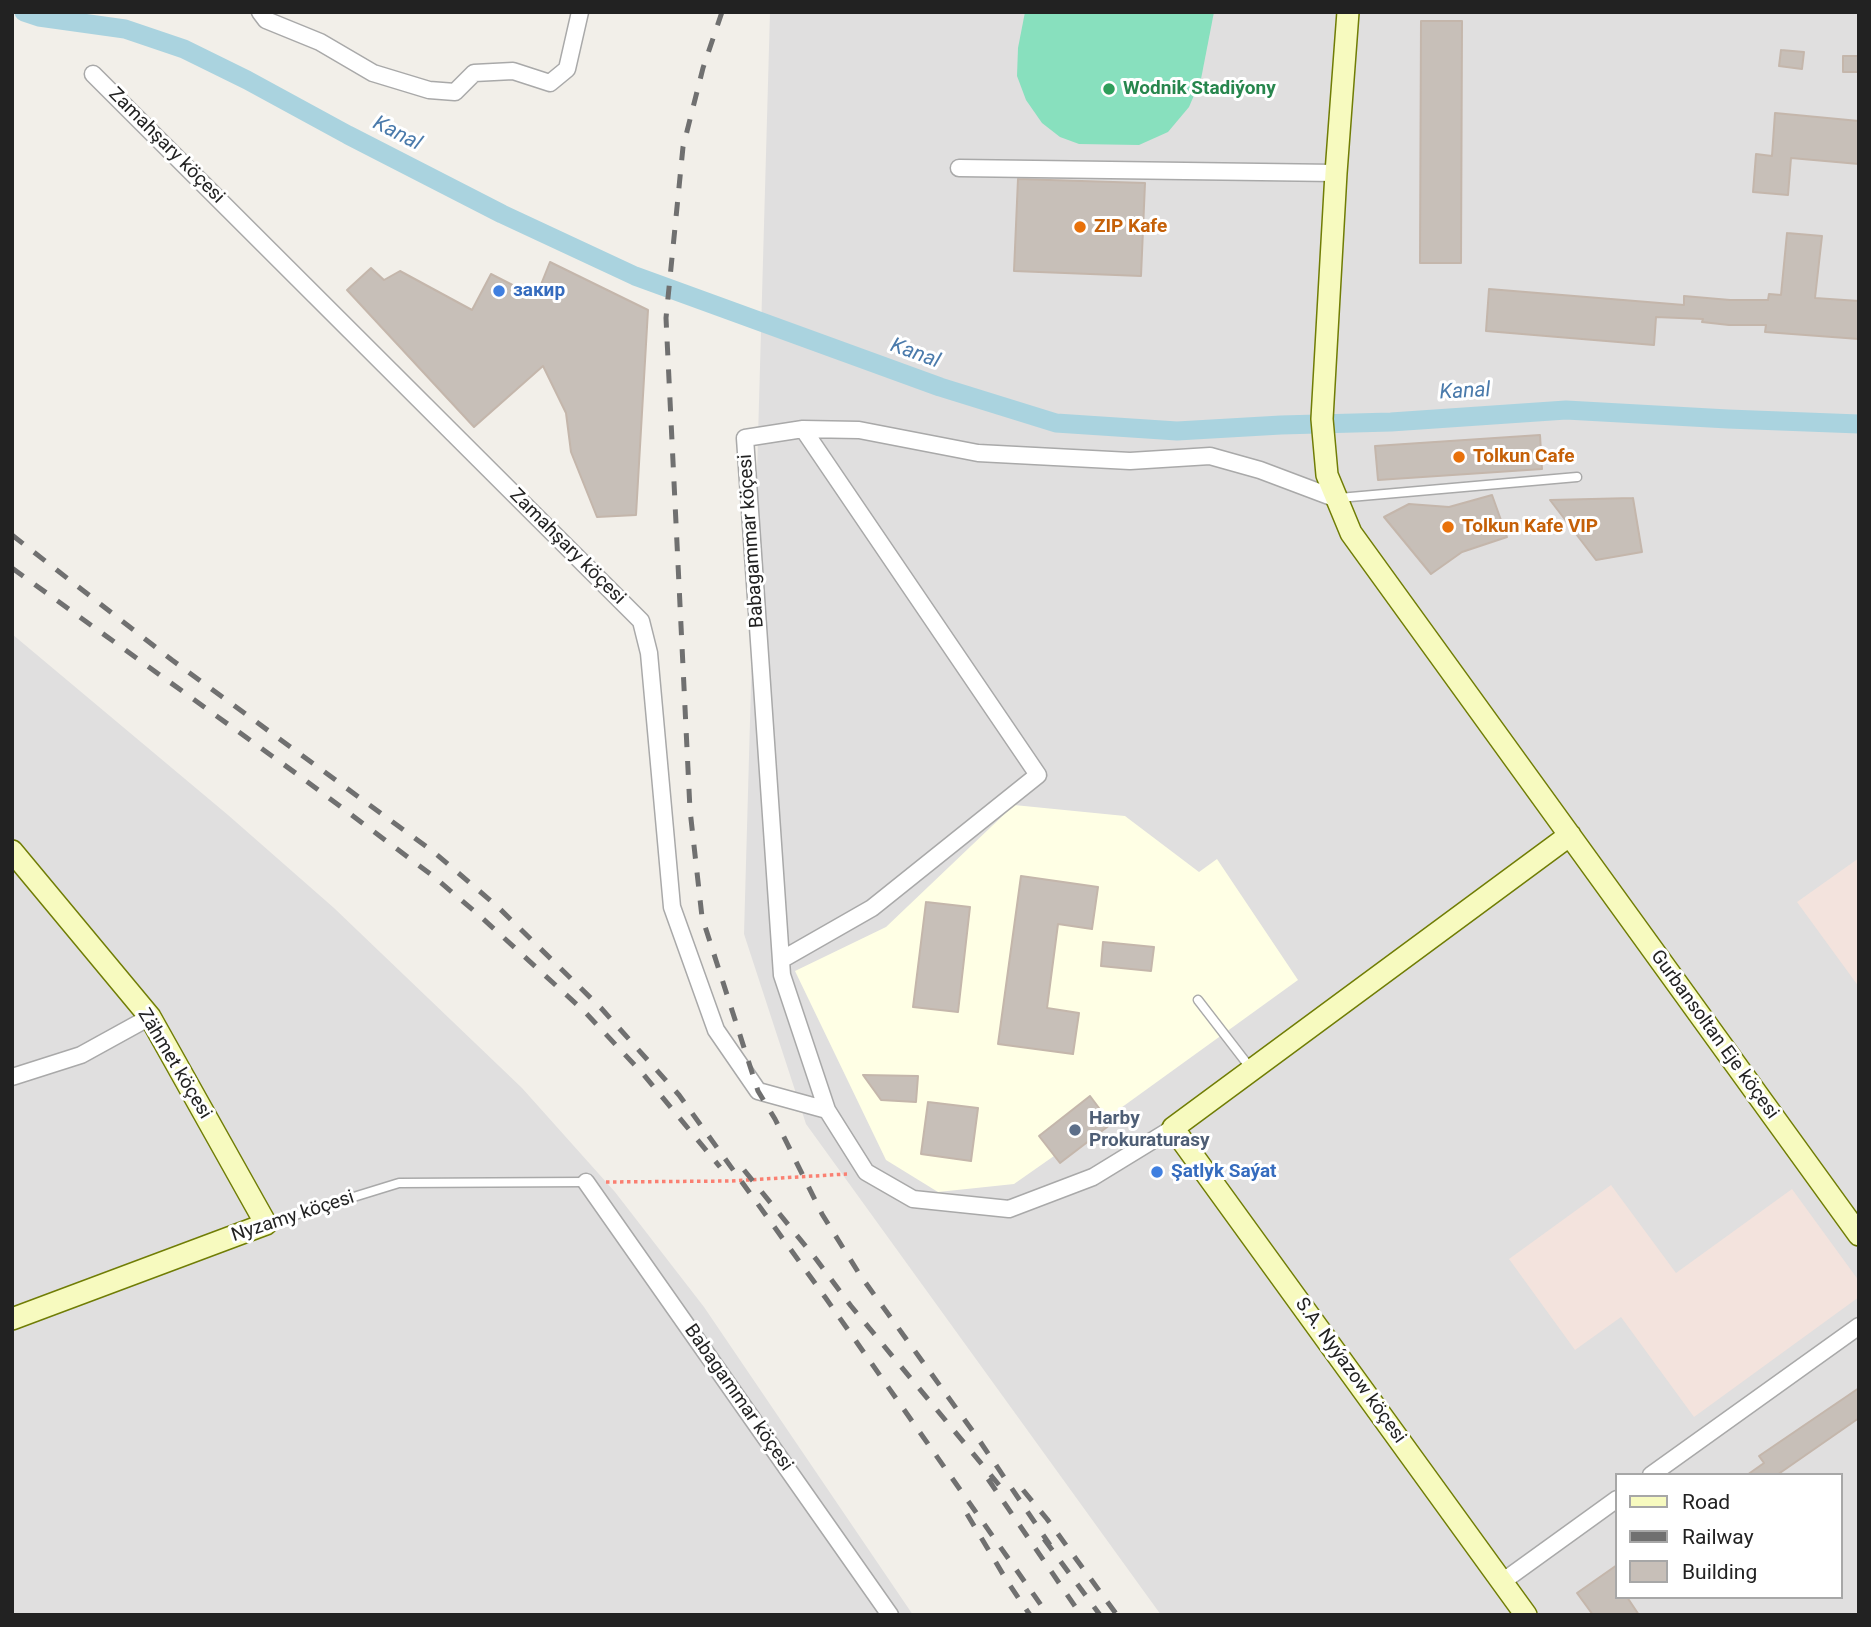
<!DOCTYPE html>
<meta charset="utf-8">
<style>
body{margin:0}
#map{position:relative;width:1871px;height:1627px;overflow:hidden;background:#f2efe9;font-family:Roboto,sans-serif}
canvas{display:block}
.frame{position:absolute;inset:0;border:14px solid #222;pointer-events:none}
.legend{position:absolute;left:1615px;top:1473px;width:228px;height:126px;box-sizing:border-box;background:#fff;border:2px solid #a7a7a7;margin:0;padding:9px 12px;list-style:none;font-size:21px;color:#222}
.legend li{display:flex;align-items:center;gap:14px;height:35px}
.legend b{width:35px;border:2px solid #a7a7a7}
</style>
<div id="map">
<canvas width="1871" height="1627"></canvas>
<div class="frame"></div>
<ul class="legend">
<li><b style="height:9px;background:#f7fabf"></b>Road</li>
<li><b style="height:9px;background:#707070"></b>Railway</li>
<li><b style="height:19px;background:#c7bfb8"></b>Building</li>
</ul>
</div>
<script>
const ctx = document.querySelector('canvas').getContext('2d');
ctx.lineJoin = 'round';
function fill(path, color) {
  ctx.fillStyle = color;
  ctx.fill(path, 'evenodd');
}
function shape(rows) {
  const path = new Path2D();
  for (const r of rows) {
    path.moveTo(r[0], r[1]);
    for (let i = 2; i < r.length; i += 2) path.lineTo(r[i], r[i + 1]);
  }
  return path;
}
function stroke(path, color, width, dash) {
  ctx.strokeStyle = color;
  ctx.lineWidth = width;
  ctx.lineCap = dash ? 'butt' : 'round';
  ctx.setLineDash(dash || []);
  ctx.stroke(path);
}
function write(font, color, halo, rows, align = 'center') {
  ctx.font = font + ' Roboto,sans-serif';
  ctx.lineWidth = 6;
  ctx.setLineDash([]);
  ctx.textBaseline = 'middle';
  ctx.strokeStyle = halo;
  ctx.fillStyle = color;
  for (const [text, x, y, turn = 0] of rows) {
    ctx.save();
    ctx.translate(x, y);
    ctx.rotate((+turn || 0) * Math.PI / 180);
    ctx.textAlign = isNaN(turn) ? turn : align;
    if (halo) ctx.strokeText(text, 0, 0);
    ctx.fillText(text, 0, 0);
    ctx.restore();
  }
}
const residential = shape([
 [770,12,1859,12,1859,1615,1161,1615,806,1124,744,934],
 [1617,1475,1841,1475,1841,1597,1617,1597],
 [12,634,228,815,334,908,522,1088,615,1192,704,1307,913,1615,12,1615]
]);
const education = shape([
 [1014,805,1125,816,1199,872,1217,859,1298,980,1107,1118,1090,1097,1039,1135,1054,1156,1014,1184,938,1192,886,1160,795,971,886,927]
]);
const military = shape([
 [1859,858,1859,987,1797,902],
 [1611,1185,1676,1273,1792,1189,1859,1281,1859,1297,1694,1417,1621,1317,1575,1350,1509,1259]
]);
const pitch = shape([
 [1025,12,1214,12,1201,79,1189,107,1168,132,1139,145,1079,144,1060,137,1042,123,1026,100,1017,76,1018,48]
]);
const canal = shape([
 [24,12,39,17,125,29,184,49,247,80,348,135,502,214,635,276,940,387,1056,423,1177,431,1281,425,1391,422,1566,410,1728,419,1859,424]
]);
const building = shape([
 [1421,21,1462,21,1461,263,1420,263,1421,21],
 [1781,50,1804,52,1802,69,1779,66,1781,50],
 [1843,56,1859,56,1859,72,1843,72,1843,56],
 [1775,113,1859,121,1859,164,1791,158,1788,195,1753,192,1756,154,1772,156,1775,113],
 [1018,179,1145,183,1141,276,1014,271,1018,179],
 [1787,233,1822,236,1815,298,1859,301,1859,339,1765,332,1766,325,1729,325,1702,322,1703,319,1656,317,1654,345,1486,331,1489,289,1684,305,1684,296,1730,300,1768,300,1769,294,1781,295,1787,233],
 [550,262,648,310,636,515,597,517,571,452,566,413,543,366,474,427,347,290,371,268,384,280,400,271,472,310,491,274,536,297,550,262],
 [1540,435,1542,469,1378,480,1375,446,1540,435],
 [1492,495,1507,537,1462,552,1431,574,1384,517,1409,504,1449,507,1492,495],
 [1633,498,1642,552,1596,560,1550,500,1633,498],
 [1021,876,1098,887,1092,929,1058,924,1047,1008,1079,1013,1073,1054,998,1044,1021,876],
 [926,902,970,907,958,1012,913,1007,926,902],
 [1103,942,1154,947,1151,971,1101,966,1103,942],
 [863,1075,918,1076,916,1102,881,1100,863,1075],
 [1090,1096,1111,1124,1060,1163,1039,1136,1090,1096],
 [928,1102,978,1108,971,1161,921,1154,928,1102],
 [1859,1388,1859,1418,1777,1475,1747,1475,1764,1463,1759,1456,1859,1388],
 [1617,1565,1617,1597,1627,1597,1639,1615,1593,1615,1577,1593,1617,1565]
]);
const path = shape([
 [606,1182,731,1181,847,1174]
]);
const lane = shape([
 [1339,498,1577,477],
 [1198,1000,1252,1070],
 [266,1224,399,1183,586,1182]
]);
const street = shape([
 [260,12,266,20,320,42,373,73,429,90,455,92,474,73,513,71,550,83,567,69,580,12],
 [93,74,641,621,649,653,672,907,716,1030,758,1091,827,1110],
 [959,168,1336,173],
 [781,960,872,908,1038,775,803,429],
 [12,1077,81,1055,150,1017],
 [1173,1128,1093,1177,1009,1209,913,1199,866,1172,827,1110,782,975,745,438,803,429,859,430,978,453,1130,461,1210,456,1260,470,1337,499],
 [586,1182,890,1615],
 [1651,1475,1859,1326],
 [1502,1582,1617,1499]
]);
const secondary = shape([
 [1348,12,1336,173,1322,419,1327,475,1351,533,1859,1235],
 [12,851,150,1017,266,1224,12,1319],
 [1526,1615,1173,1128,1570,835]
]);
const rail = shape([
 [722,12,703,68,683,147,666,318,690,810,702,917,758,1091,775,1119,822,1214,860,1275,977,1437,1050,1545],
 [12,535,172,660,435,853,498,907,601,1008,679,1095,825,1297,1048,1615],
 [12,568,301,777,433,876,480,916,585,1012,644,1075,720,1167],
 [744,1170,816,1259,851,1306,999,1485],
 [988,1479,1081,1615],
 [1023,1490,1047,1519,1117,1615],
 [967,1514,1007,1581,1030,1615],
 [1044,1539,1100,1615]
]);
const markers = [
 [1109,89,7,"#2e9e5b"],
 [1080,227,7,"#e8710a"],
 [499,291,7,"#3f7fe0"],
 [1459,457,7,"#e8710a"],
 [1448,527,7,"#e8710a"],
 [1075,1130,7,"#5c6f8a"],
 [1157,1172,7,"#3f7fe0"]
];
const leisureNames = [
 ["Wodnik Stadiýony",1123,89]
];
const streetNames = [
 ["Zamahşary köçesi",166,146,45],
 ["Babagammar köçesi",752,541,-94],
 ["Zamahşary köçesi",567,547,45],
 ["Gurbansoltan Eje köçesi",1714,1035,54],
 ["Zähmet köçesi",174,1064,59],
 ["Nyzamy köçesi",293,1217,-18],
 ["S.A. Nyýazow köçesi",1350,1371,54],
 ["Babagammar köçesi",738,1398,55]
];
const foodNames = [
 ["ZIP Kafe",1094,227],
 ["Tolkun Cafe",1473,457],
 ["Tolkun Kafe VIP",1462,527]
];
const shopNames = [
 ["закир",513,291],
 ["Şatlyk Saýat",1171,1172]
];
const serviceNames = [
 ["Harby",1089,1119],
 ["Prokuraturasy",1089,1141]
];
const waterNames = [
 ["Kanal",397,134,27],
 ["Kanal",915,354,20],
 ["Kanal",1465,392,-3]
];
fill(residential, '#e0dfdf');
fill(education, '#ffffe5');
fill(military, '#f3e3dd');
fill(pitch, '#88e0be');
stroke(canal, '#aad3df', 19);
fill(building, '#c7bfb8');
stroke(building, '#c4b6ab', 2);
stroke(lane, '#a9a9a9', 11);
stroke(street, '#a9a9a9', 19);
stroke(secondary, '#707d05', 24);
stroke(path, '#fa8072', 3.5, [3.5, 3.5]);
stroke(lane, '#fff', 8);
stroke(street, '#fff', 16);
stroke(secondary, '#f7fabf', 21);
stroke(rail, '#707070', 5, [14, 14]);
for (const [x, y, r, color] of markers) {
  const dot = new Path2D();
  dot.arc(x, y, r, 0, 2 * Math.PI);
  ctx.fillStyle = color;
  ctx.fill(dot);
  stroke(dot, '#fff', 2.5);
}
write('bold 19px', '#27864d', '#fff', leisureNames, 'left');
write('19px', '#222', '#fff', streetNames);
write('bold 19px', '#c56008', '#fff', foodNames, 'left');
write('bold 19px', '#366cbe', '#fff', shopNames, 'left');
write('bold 19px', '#4e5e75', '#fff', serviceNames, 'left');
write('italic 21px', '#4a7aab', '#fff', waterNames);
</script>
